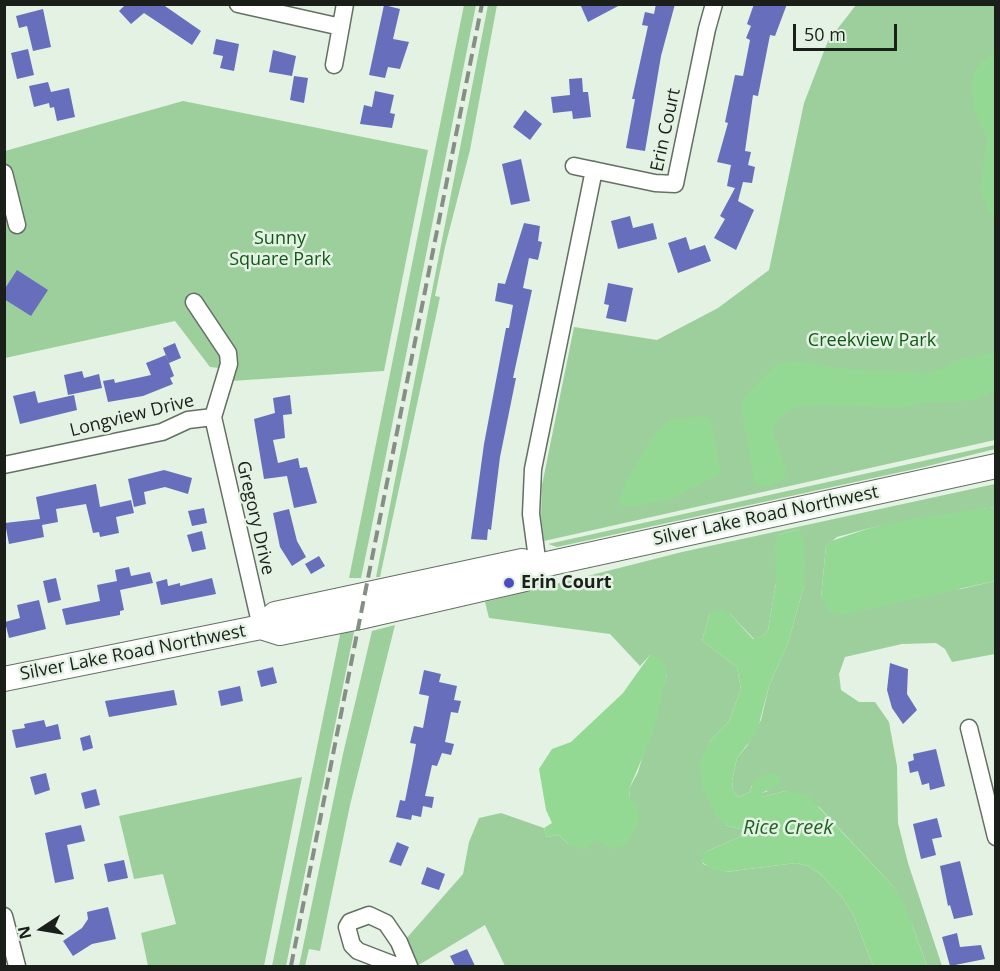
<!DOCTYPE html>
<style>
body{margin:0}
#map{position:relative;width:1000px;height:971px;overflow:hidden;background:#e4f2e4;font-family:"Open Sans",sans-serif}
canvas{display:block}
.frame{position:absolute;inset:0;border:6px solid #1b1f1a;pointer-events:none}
.north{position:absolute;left:12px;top:899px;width:60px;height:60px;-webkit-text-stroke:4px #e4f2e4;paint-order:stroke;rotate:258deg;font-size:16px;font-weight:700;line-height:24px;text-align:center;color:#1b1f1a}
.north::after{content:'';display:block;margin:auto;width:21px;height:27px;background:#1b1f1a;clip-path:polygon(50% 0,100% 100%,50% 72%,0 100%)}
.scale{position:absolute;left:793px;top:24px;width:104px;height:27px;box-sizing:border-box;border:3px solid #1b1f1a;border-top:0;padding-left:8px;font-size:18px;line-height:21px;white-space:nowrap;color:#1b1f1a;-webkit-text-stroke:4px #e4f2e4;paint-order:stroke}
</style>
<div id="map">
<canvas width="1000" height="971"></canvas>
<div class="frame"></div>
<div class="north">N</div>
<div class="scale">50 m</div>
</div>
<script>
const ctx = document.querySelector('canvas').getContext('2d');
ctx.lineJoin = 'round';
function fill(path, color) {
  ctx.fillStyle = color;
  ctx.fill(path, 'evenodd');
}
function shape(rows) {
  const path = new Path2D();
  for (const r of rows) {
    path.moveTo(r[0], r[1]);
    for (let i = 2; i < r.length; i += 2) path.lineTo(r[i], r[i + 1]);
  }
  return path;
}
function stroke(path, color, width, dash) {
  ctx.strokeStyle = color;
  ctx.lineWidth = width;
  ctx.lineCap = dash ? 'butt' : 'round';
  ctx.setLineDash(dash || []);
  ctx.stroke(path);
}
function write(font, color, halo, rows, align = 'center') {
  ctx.font = font + ' "Open Sans",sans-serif';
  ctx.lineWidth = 5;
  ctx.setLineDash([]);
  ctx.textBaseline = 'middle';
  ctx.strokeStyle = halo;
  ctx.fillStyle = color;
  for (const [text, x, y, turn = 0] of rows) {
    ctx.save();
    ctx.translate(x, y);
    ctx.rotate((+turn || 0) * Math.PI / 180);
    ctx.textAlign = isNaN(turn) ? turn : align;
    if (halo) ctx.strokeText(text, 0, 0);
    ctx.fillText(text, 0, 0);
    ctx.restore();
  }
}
const green = shape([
 [464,5,476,5,371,530,361,578,349,578],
 [488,5,497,5,470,150,445,247,435,296,440,297,380,577,376,577],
 [856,5,995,5,995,440,544,541,541,517,542,485,574,327,657,340,718,308,769,270,804,103,828,41],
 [183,101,428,150,384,371,216,382,220,372,219,368,210,367,175,321,5,358,5,151],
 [995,445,995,449,924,467,557,547,548,544],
 [995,484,995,507,870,528,837,537,826,546,821,598,961,589,995,581,995,654,952,662,945,649,936,643,902,644,845,657,839,674,841,690,859,702,875,702,889,722,897,766,898,823,908,863,942,966,927,966,913,927,894,887,819,807,785,791,762,797,760,795,762,793,768,791,752,785,750,792,738,797,733,790,732,781,737,758,747,746,761,720,769,686,788,643,804,586,799,529,778,535,776,583,768,630,764,635,754,639,730,614,710,613,707,623,702,641,737,667,741,689,729,721,709,742,725,825,751,832,707,851,702,856,703,864,726,872,796,863,808,866,819,873,842,897,853,914,873,966,505,966,485,925,417,966,405,940,463,874,469,842,479,818,501,813,544,828,547,837,559,835,568,844,630,799,629,789,638,772,667,675,650,655,640,666,610,634,489,618,485,602,682,552],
 [395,625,350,805,320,951,309,949,305,966,299,966,343,754,372,631],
 [355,627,286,966,272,966,340,635,341,629],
 [302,777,264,966,148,966,141,933,176,924,163,874,134,879,119,816]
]);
const water = shape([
 [995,52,995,217,989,212,980,189,987,138,974,110,972,88,973,74,982,61],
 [995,352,995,390,974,400,920,403,903,408,813,405,797,407,785,413,777,421,773,431,786,470,785,477,769,486,758,486,754,481,741,407,745,396,777,364,801,361,834,368,926,373,944,368,954,361],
 [703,416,711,420,721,473,668,500,635,506,618,505,626,481,653,436,670,419],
 [995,507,995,581,842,615,828,610,821,598,826,546,831,541,870,528,922,517],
 [799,529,803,538,805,558,804,586,788,643,769,686,757,732,737,758,732,781,733,790,738,797,750,792,754,780,770,773,779,776,780,784,762,793,762,797,785,791,807,795,894,887,905,905,927,966,873,966,853,914,842,897,819,873,808,866,796,863,725,872,716,871,703,863,701,856,707,851,751,832,725,825,716,816,702,788,700,762,709,742,729,721,741,689,737,667,702,641,707,623,710,613,722,610,730,614,753,639,764,635,768,630,776,583,775,544,778,535],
 [650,655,663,660,667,675,653,733,629,789,630,799,638,805,639,824,626,844,614,850,597,840,585,850,568,844,559,835,547,837,544,828,552,823,546,810,539,769,552,749,571,742,623,693]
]);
const building = shape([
 [126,4,162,4,201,31,192,45,144,13,131,24,119,11],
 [580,4,622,4,588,22],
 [656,4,675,4,661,56,645,151,626,148,635,99,632,99,648,26,642,25,645,12,654,14],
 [754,4,787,4,775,36,770,35,758,96,753,95,745,151,751,152,748,165,755,167,752,183,743,182,738,201,754,210,736,250,714,238,725,219,720,216,735,188,727,186,731,165,717,162,728,123,725,122,735,75,743,76,750,40,746,38,751,26,747,24],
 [384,5,400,9,393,39,409,42,400,69,388,67,385,78,369,75],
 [43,9,51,47,33,51,27,26,19,28,16,16],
 [216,39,239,44,234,71,220,68,223,56,213,54],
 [28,49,34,75,17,79,11,53],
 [273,50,296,56,292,76,269,72],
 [294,76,308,78,304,103,290,100],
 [582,78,583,92,588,92,591,117,573,119,572,111,553,113,551,97,570,95,569,79],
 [48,82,51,92,69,88,75,117,57,121,54,107,50,108,49,103,34,107,29,86],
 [375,91,394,95,390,113,395,114,392,128,360,124,364,105,372,107],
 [525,110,542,124,530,140,513,127],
 [521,159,530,201,511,205,502,164],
 [630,216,633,228,653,223,657,239,618,249,611,221],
 [524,223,540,226,538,241,542,242,538,260,529,258,523,288,532,290,513,378,516,378,500,457,491,530,488,529,487,540,471,539,484,444,506,328,509,328,513,305,495,301,498,283,505,284],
 [686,237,690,250,705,245,711,261,678,273,668,243],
 [17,270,48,290,31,316,4,299,4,290],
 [608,283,633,288,626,322,606,318,609,305,604,304],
 [175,343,181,358,169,363,163,348],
 [166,355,174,376,170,378,173,384,143,396,108,402,103,381,114,379,115,383,151,375,146,363],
 [82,371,84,378,99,374,102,388,68,395,64,375],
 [35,391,38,403,74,395,77,410,20,424,13,396],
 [290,395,292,414,283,415,285,438,273,440,278,463,298,458,300,468,307,467,317,503,294,508,287,476,264,479,254,419,275,413,273,398],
 [164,470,192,478,188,494,165,487,144,492,146,504,134,507,128,479],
 [96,484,100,507,131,500,134,513,116,517,119,533,100,537,99,532,93,533,86,504,56,509,58,522,42,525,44,537,9,544,5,523,40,519,36,497],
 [204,508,207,523,192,526,188,511],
 [289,509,297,541,306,557,292,566,280,547,273,513],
 [202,531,206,549,192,552,187,535],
 [319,556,325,566,311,574,305,564],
 [129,567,131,576,150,572,153,583,120,590,124,610,120,611,120,615,66,625,62,609,100,601,97,585,117,581,115,570],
 [56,578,61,600,48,603,43,581],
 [212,578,216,594,161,605,156,582,167,579,168,586,180,583,180,586],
 [39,600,46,629,9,638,5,622,20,618,17,605],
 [890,663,908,669,907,694,917,710,903,724,892,708,887,690],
 [273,667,277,683,261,687,257,671],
 [424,670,441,674,439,682,457,686,454,700,461,701,458,713,451,712,445,742,454,744,451,755,442,753,437,766,432,765,425,796,434,797,432,808,423,806,421,817,412,815,411,820,396,817,400,800,405,801,413,761,416,744,410,743,414,726,423,728,429,696,419,694],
 [240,686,243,701,221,706,218,691],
 [174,690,177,705,109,717,105,701],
 [44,720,46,727,58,724,61,739,16,748,12,730,25,728,24,724],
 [90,735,93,748,83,751,80,738],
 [936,749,945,786,930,790,929,783,922,785,918,771,910,773,908,762,914,760,913,754],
 [46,773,50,790,35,795,30,777],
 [96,789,100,805,85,809,81,793],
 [937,818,942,837,932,839,936,855,921,859,913,824],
 [81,825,85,841,67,845,74,879,55,883,45,833],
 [397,842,409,847,401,866,389,862],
 [124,860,128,878,108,882,104,864],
 [960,861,973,915,954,919,950,905,948,906,940,866],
 [427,867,445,874,439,890,421,884],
 [108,907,116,939,92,944,73,956,63,941,82,928,88,919,87,912],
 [957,933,960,947,981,945,985,959,950,966,942,937],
 [467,949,475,966,455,966,450,956]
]);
const minor = shape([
 [238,4,341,27],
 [334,65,345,4],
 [574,166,655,183,675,184,707,29,714,4],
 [4,173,17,225],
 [213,417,261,627],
 [4,465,162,432,188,420,213,417,229,364,228,353,194,302],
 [538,566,531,514,533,469,594,170],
 [969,728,996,837],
 [4,916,17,966],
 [397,966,358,951,352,945,347,927,350,922,369,915,386,923,399,942,409,966]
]);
const secondary = shape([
 [261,627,275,614,522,561,538,566,996,466],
 [4,679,261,627,280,633,360,617,525,579,538,566]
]);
const rail = shape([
 [291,966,482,4]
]);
const markers = [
 [509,583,6,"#4d4dc3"]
];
const streetNames = [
 ["Erin Court",666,130,-78],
 ["Longview Drive",132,416,-14],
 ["Silver Lake Road Northwest",766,516,-12],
 ["Gregory Drive",255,518,77],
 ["Silver Lake Road Northwest",133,653,-11]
];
const parkNames = [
 ["Sunny",280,239],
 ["Square Park",280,260],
 ["Creekview Park",872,341]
];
const poiNames = [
 ["Erin Court",521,583]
];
const waterNames = [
 ["Rice Creek",788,828]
];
fill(green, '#9dcf9c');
fill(water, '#94d993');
fill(building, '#676ebc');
stroke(minor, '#647063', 19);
stroke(secondary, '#647063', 26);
stroke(minor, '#fff', 16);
stroke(secondary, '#fff', 24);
stroke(rail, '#868f85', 4, [12, 6]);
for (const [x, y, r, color] of markers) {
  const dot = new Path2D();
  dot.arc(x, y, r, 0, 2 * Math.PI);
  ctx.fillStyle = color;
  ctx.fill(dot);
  stroke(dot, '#e4f2e4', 2);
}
write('18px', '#1b1f1a', '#e4f2e4', streetNames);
write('18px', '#115818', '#e4f2e4', parkNames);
write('bold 18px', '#1b1f1a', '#e4f2e4', poiNames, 'left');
write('italic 20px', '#206424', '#e4f2e4', waterNames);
</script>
